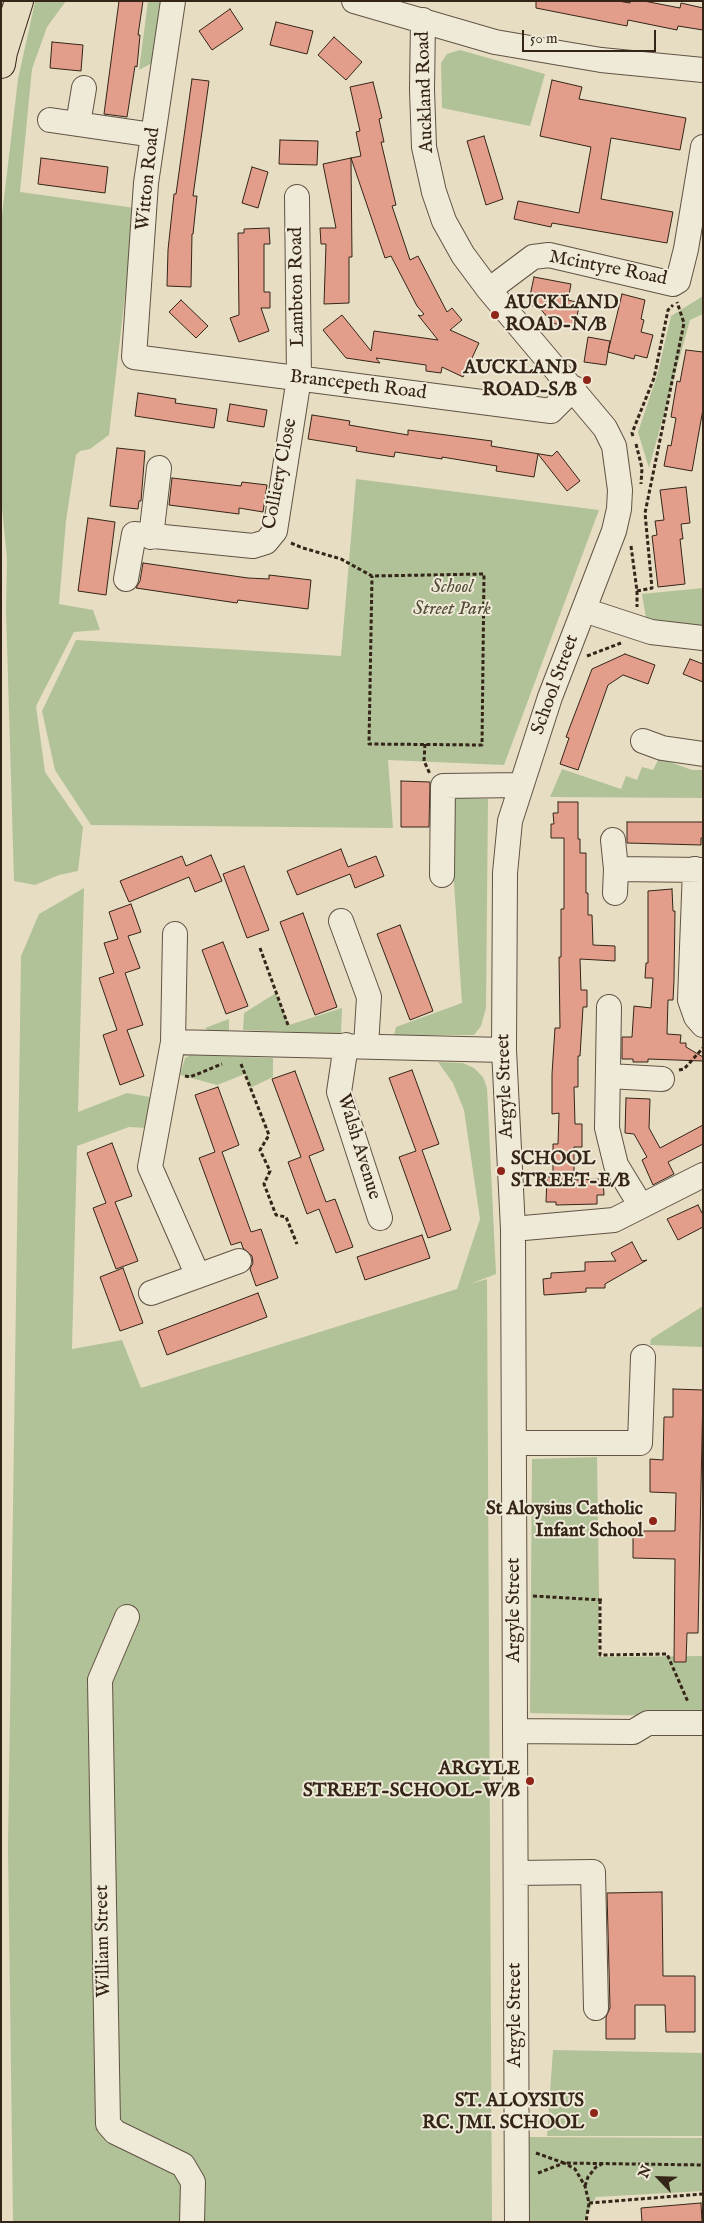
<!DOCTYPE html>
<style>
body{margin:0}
#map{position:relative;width:704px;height:2223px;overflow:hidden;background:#e7ddc3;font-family:"IM FELL English",serif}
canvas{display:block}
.frame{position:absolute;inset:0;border:2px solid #342518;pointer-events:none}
.north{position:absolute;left:634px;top:2153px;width:50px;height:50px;-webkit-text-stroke:4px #efe9d8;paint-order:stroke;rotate:294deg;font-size:14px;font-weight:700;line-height:20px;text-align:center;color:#342518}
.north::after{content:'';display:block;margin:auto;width:18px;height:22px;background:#342518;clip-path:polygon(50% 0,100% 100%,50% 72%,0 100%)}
.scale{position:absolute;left:522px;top:30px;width:134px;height:22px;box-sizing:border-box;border:2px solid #342518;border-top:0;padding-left:6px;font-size:15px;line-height:18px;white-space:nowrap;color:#342518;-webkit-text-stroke:4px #efe9d8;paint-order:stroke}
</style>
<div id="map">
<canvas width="704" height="2223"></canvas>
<div class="frame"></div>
<div class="north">N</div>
<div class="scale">50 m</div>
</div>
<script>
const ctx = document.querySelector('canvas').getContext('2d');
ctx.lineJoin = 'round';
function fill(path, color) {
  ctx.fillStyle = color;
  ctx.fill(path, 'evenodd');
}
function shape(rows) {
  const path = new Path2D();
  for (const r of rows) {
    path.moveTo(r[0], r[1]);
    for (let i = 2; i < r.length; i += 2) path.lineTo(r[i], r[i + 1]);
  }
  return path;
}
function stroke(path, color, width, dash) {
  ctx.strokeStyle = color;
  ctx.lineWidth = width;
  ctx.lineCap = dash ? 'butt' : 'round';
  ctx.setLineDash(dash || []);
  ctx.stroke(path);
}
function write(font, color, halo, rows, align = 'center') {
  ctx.font = font + ' "IM FELL English",serif';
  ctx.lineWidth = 4;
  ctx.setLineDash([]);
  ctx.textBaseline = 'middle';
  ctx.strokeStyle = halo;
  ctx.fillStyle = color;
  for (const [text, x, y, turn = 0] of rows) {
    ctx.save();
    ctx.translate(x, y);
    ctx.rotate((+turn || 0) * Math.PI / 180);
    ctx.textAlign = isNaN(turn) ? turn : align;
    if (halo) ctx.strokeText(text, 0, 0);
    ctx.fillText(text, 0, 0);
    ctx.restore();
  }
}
const green = shape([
 [66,1,47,27,32,69,20,192,135,208,109,435,90,449,80,451,76,455,66,521,59,604,93,610,100,630,74,632,36,706,45,772,83,827,78,871,59,875,35,885,14,881,6,611,7,559,1,498,1,224,18,79,35,2],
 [148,1,162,1,156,61,139,70],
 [460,50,545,74,530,126,442,108,441,63,447,54],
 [703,296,703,314,690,320,649,468,638,432,657,376,671,316],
 [356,479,599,510,504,765,388,760,393,828,91,825,55,770,42,711,76,640,341,656],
 [703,588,703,625,680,626,659,624,646,618,642,594],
 [659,758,692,770,703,770,703,798,550,797,562,769,621,789,626,776,637,780,642,767,653,770],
 [458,798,488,799,486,1008,481,1026,474,1035,394,1035,396,1027,462,1003,449,808,452,801],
 [84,888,78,1112,127,1093,150,1097,147,1128,129,1127,77,1146,72,1349,122,1340,141,1388,457,1289,480,1219,464,1110,453,1083,438,1062,463,1063,474,1068,483,1077,487,1088,496,1274,470,1284,487,1279,492,2222,13,2222,8,1848,21,956,39,914],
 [276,993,289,1025,342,1008,341,1034,243,1030,244,1013],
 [229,1019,229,1032,210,1032,205,1028],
 [191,1055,273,1058,273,1077,250,1088,245,1074,217,1085,180,1075,185,1058],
 [703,1306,703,1347,650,1345,651,1339],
 [597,1457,599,1595,598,1657,703,1656,703,1717,530,1713,532,1459],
 [553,2050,703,2053,703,2136,547,2136],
 [529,2137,703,2138,703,2191,596,2197,583,2222,528,2222]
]);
const building = shape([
 [119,1,143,1,138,35,140,35,137,67,135,66,127,117,104,114,119,1],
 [536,1,618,1,630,3,630,1,644,1,680,8,681,3,703,8,703,30,678,26,677,30,628,20,627,26,536,8,536,1],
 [230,9,243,29,212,50,199,31,230,9],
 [276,22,313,31,307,54,270,45,276,22],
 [334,37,362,62,346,80,318,55,334,37],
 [52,42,83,45,81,71,50,68,52,42],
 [192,79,209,81,193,196,197,196,193,234,192,234,191,287,167,286,168,250,174,194,176,194,192,79],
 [552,80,582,87,579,99,686,118,680,150,611,138,601,199,673,212,667,243,552,223,551,227,514,219,518,201,579,213,591,147,540,136,552,80],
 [373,82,382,118,379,119,384,142,381,142,396,205,392,206,410,260,418,256,447,312,452,308,462,320,450,330,479,343,463,377,442,367,441,373,426,371,426,365,376,358,380,363,346,358,323,330,342,315,371,351,374,331,438,340,418,315,421,316,424,314,417,306,391,256,385,258,351,158,361,156,356,132,360,131,350,87,373,82],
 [484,136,503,199,486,205,467,141,484,136],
 [280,140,318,141,317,165,279,164,280,140],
 [41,158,108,167,105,193,38,184,41,158],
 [351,158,352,257,349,257,349,303,324,304,326,244,321,244,320,228,336,228,323,164,351,158],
 [252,167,268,172,258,208,242,203,252,167],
 [269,228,270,244,264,244,264,292,270,292,270,308,261,308,269,331,239,342,230,318,239,315,238,233,244,233,244,229,269,228],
 [534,277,571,284,568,300,580,303,574,328,552,323,539,307,528,305,534,277],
 [622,294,645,300,641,319,644,320,641,332,653,335,647,358,635,355,634,359,608,352,606,365,584,362,588,337,610,341,608,352,622,294],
 [181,300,208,326,196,338,169,312,181,300],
 [686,350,703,352,703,409,692,471,664,466,668,445,671,446,676,418,671,417,677,381,680,382,686,350],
 [138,393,176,399,175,403,217,409,214,428,135,416,138,393],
 [230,404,267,410,264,427,227,421,230,404],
 [312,415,350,421,349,425,408,435,408,430,492,441,491,446,552,456,557,451,580,481,567,491,538,454,534,477,496,471,497,466,442,457,442,459,395,452,394,457,356,451,357,447,308,439,312,415],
 [117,448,145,451,141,501,139,501,138,509,110,506,117,448],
 [172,478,241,486,242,482,267,485,263,512,239,508,239,514,169,505,172,478],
 [686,487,690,523,681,524,683,539,680,539,685,584,658,587,652,536,657,535,655,521,664,520,660,490,686,487],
 [88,518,115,522,106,595,78,591,88,518],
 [143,563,248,578,269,579,269,575,311,580,308,609,238,600,237,603,136,588,140,581,143,563],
 [625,654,655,665,648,684,623,675,608,685,578,770,560,764,569,738,566,737,592,669,625,654],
 [690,659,703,664,703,682,683,674,690,659],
 [401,781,430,782,429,827,401,827,401,781],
 [558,802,578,802,578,839,580,839,580,853,586,853,586,893,588,893,588,915,592,915,593,945,615,946,615,961,580,959,581,990,587,990,587,1007,583,1007,580,1056,578,1056,578,1087,574,1087,575,1124,582,1124,582,1147,574,1147,574,1180,603,1179,604,1195,597,1195,597,1204,556,1205,556,1202,546,1202,547,1177,553,1177,553,1144,558,1144,559,1113,552,1114,552,1074,555,1028,560,1028,559,957,561,957,561,909,564,909,564,838,551,838,551,824,554,824,553,813,558,813,558,802],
 [627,822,703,822,703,838,701,838,701,845,627,843,627,822],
 [341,849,348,867,376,856,384,876,355,888,350,874,297,895,287,871,341,849],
 [211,855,222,881,195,892,189,877,129,902,120,881,182,856,186,866,211,855],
 [244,866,269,930,247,938,223,874,244,866],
 [672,889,673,911,675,911,674,980,673,1000,668,1000,667,1034,681,1035,680,1043,686,1043,686,1047,703,1057,703,1061,648,1059,648,1062,633,1062,633,1059,622,1059,622,1037,632,1037,634,1006,651,1008,653,978,645,978,646,963,648,963,648,891,672,889],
 [131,904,141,932,128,936,140,968,125,973,143,1025,127,1030,144,1076,120,1085,103,1035,117,1030,99,978,114,973,104,943,118,939,109,912,131,904],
 [303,913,337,1007,315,1015,280,922,303,913],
 [400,925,433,1011,410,1020,377,934,400,925],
 [223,942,248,1006,226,1014,202,950,223,942],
 [412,1070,439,1144,422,1150,451,1230,428,1238,399,1157,416,1151,389,1078,412,1070],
 [295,1071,324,1150,309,1156,326,1202,335,1199,353,1247,336,1253,319,1209,307,1214,288,1162,301,1157,272,1079,295,1071],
 [218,1087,239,1145,222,1152,251,1232,261,1229,278,1278,256,1286,250,1269,253,1263,252,1256,243,1248,241,1242,231,1245,199,1158,215,1152,195,1095,218,1087],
 [626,1098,650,1099,649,1128,660,1148,703,1125,703,1144,668,1162,674,1174,653,1185,642,1160,647,1157,634,1134,625,1133,626,1098],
 [112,1143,132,1196,115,1202,138,1261,116,1269,93,1208,106,1203,87,1153,112,1143],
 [698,1205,703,1215,703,1227,678,1240,667,1219,698,1205],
 [422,1235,430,1258,365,1280,357,1257,422,1235],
 [632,1242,642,1261,647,1260,605,1284,605,1288,586,1288,586,1292,544,1295,543,1279,551,1278,551,1273,585,1271,585,1262,616,1261,611,1253,632,1242],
 [123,1268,143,1323,120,1331,100,1277,123,1268],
 [258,1293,267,1317,167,1355,158,1331,258,1293],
 [673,1389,703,1390,698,1633,687,1633,686,1662,674,1662,675,1559,633,1558,633,1531,675,1531,676,1493,650,1492,650,1459,663,1460,664,1417,673,1417,673,1389],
 [662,1892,663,1976,695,1976,695,2032,666,2032,665,2005,635,2005,635,2039,606,2039,606,2017,610,2008,607,1893,662,1892],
 [701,2203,702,2222,642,2222,641,2208,701,2203]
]);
const path = shape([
 [633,436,632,433,654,378,668,310,673,305],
 [636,444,642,468,641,484],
 [291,543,303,548,341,559,372,576,484,574,482,745,369,744,372,576],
 [631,546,637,591,637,607],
 [637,591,652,588,645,513,684,323,677,302],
 [587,656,621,643],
 [425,744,424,761,430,774],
 [260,948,288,1025],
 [241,1064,269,1135,260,1150,270,1171,264,1184,276,1215,286,1217,297,1244],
 [679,1070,684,1069,703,1048],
 [185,1076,190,1077,222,1064],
 [533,1596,602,1600],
 [600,1600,600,1655,667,1654,688,1702],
 [536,2153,564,2163,703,2165],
 [538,2173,564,2163,575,2169,585,2186,589,2203,586,2222],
 [585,2186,588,2177,596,2167,602,2164],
 [589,2203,703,2194]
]);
const minor = shape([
 [173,1,146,183,134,357,551,411,574,388],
 [354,1,495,42,601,60,703,70],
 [423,20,422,90,424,147,434,192,444,221,463,255,489,290,605,428,614,446,620,490,619,509,614,531,550,697,510,821,505,873,504,1050,513,1229,517,2222],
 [50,120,153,135],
 [78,124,84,88],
 [489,290,533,257,549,255,673,284,678,281,686,249,703,147],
 [151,537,159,468],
 [126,579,134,534,253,546,266,542,275,531,299,378,297,197],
 [584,610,651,632,703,638],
 [643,741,662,748,703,754],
 [613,840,616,869,615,893],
 [616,869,703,870],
 [695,869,690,1000,696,1017,703,1025],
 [442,875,443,786,521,785],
 [341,921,369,997,366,1046],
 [175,934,173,1042,150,1167,198,1276],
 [609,1007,607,1128,616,1165,641,1206],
 [173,1042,504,1050],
 [346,1045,339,1092,380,1218],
 [609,1076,662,1079],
 [513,1229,614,1220,703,1175],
 [151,1293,239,1261],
 [514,1443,640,1443,643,1357],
 [127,1617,100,1680,108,2124,115,2132,183,2165,193,2182,192,2222],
 [515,1731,633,1732,648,1723,703,1723],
 [516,1873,593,1872,596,2008]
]);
const major = shape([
 [1,64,3,52,19,1]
]);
const markers = [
 [495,315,5,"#8f2418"],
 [587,380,5,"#8f2418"],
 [501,1171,5,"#8f2418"],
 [653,1521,5,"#8f2418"],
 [530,1781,5,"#8f2418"],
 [594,2113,5,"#8f2418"]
];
const streetNames = [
 ["Auckland Road",426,92,-92],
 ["Witton Road",149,179,-84],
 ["Mcintyre Road",608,269,11],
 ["Lambton Road",298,287,-91],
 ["Brancepeth Road",358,386,7],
 ["Colliery Close",281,474,-79],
 ["School Street",556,685,-70],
 ["Argyle Street",506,1086,-92],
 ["Walsh Avenue",358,1147,73],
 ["Argyle Street",515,1610,-90],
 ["William Street",104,1941,-91],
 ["Argyle Street",516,2015,-90]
];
const poiNames = [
 ["AUCKLAND",505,304,"left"],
 ["ROAD-N/B",505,326,"left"],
 ["AUCKLAND",577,369],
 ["ROAD-S/B",577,391],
 ["SCHOOL",511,1160,"left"],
 ["STREET-E/B",511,1182,"left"],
 ["St Aloysius Catholic",643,1510],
 ["Infant School",643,1532],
 ["ARGYLE",520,1770],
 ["STREET-SCHOOL-W/B",520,1792],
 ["ST. ALOYSIUS",584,2102],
 ["RC. JMI. SCHOOL",584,2124]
];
const parkNames = [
 ["School",452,588],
 ["Street Park",452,610]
];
fill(green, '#b1c298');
fill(building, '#e39e8b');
stroke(building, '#342518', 1);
stroke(minor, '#615343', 26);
stroke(major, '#342518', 30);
stroke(path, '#342518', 3, [4, 2.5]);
stroke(minor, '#efe9d8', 24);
stroke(major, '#e7ddc3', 28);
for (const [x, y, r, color] of markers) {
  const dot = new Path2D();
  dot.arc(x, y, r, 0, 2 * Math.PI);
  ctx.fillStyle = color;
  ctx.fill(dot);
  stroke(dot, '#efe9d8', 2);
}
write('19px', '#342518', '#efe9d8', streetNames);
write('bold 19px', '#342518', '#efe9d8', poiNames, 'right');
write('italic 19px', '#534c38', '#efe9d8', parkNames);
</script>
